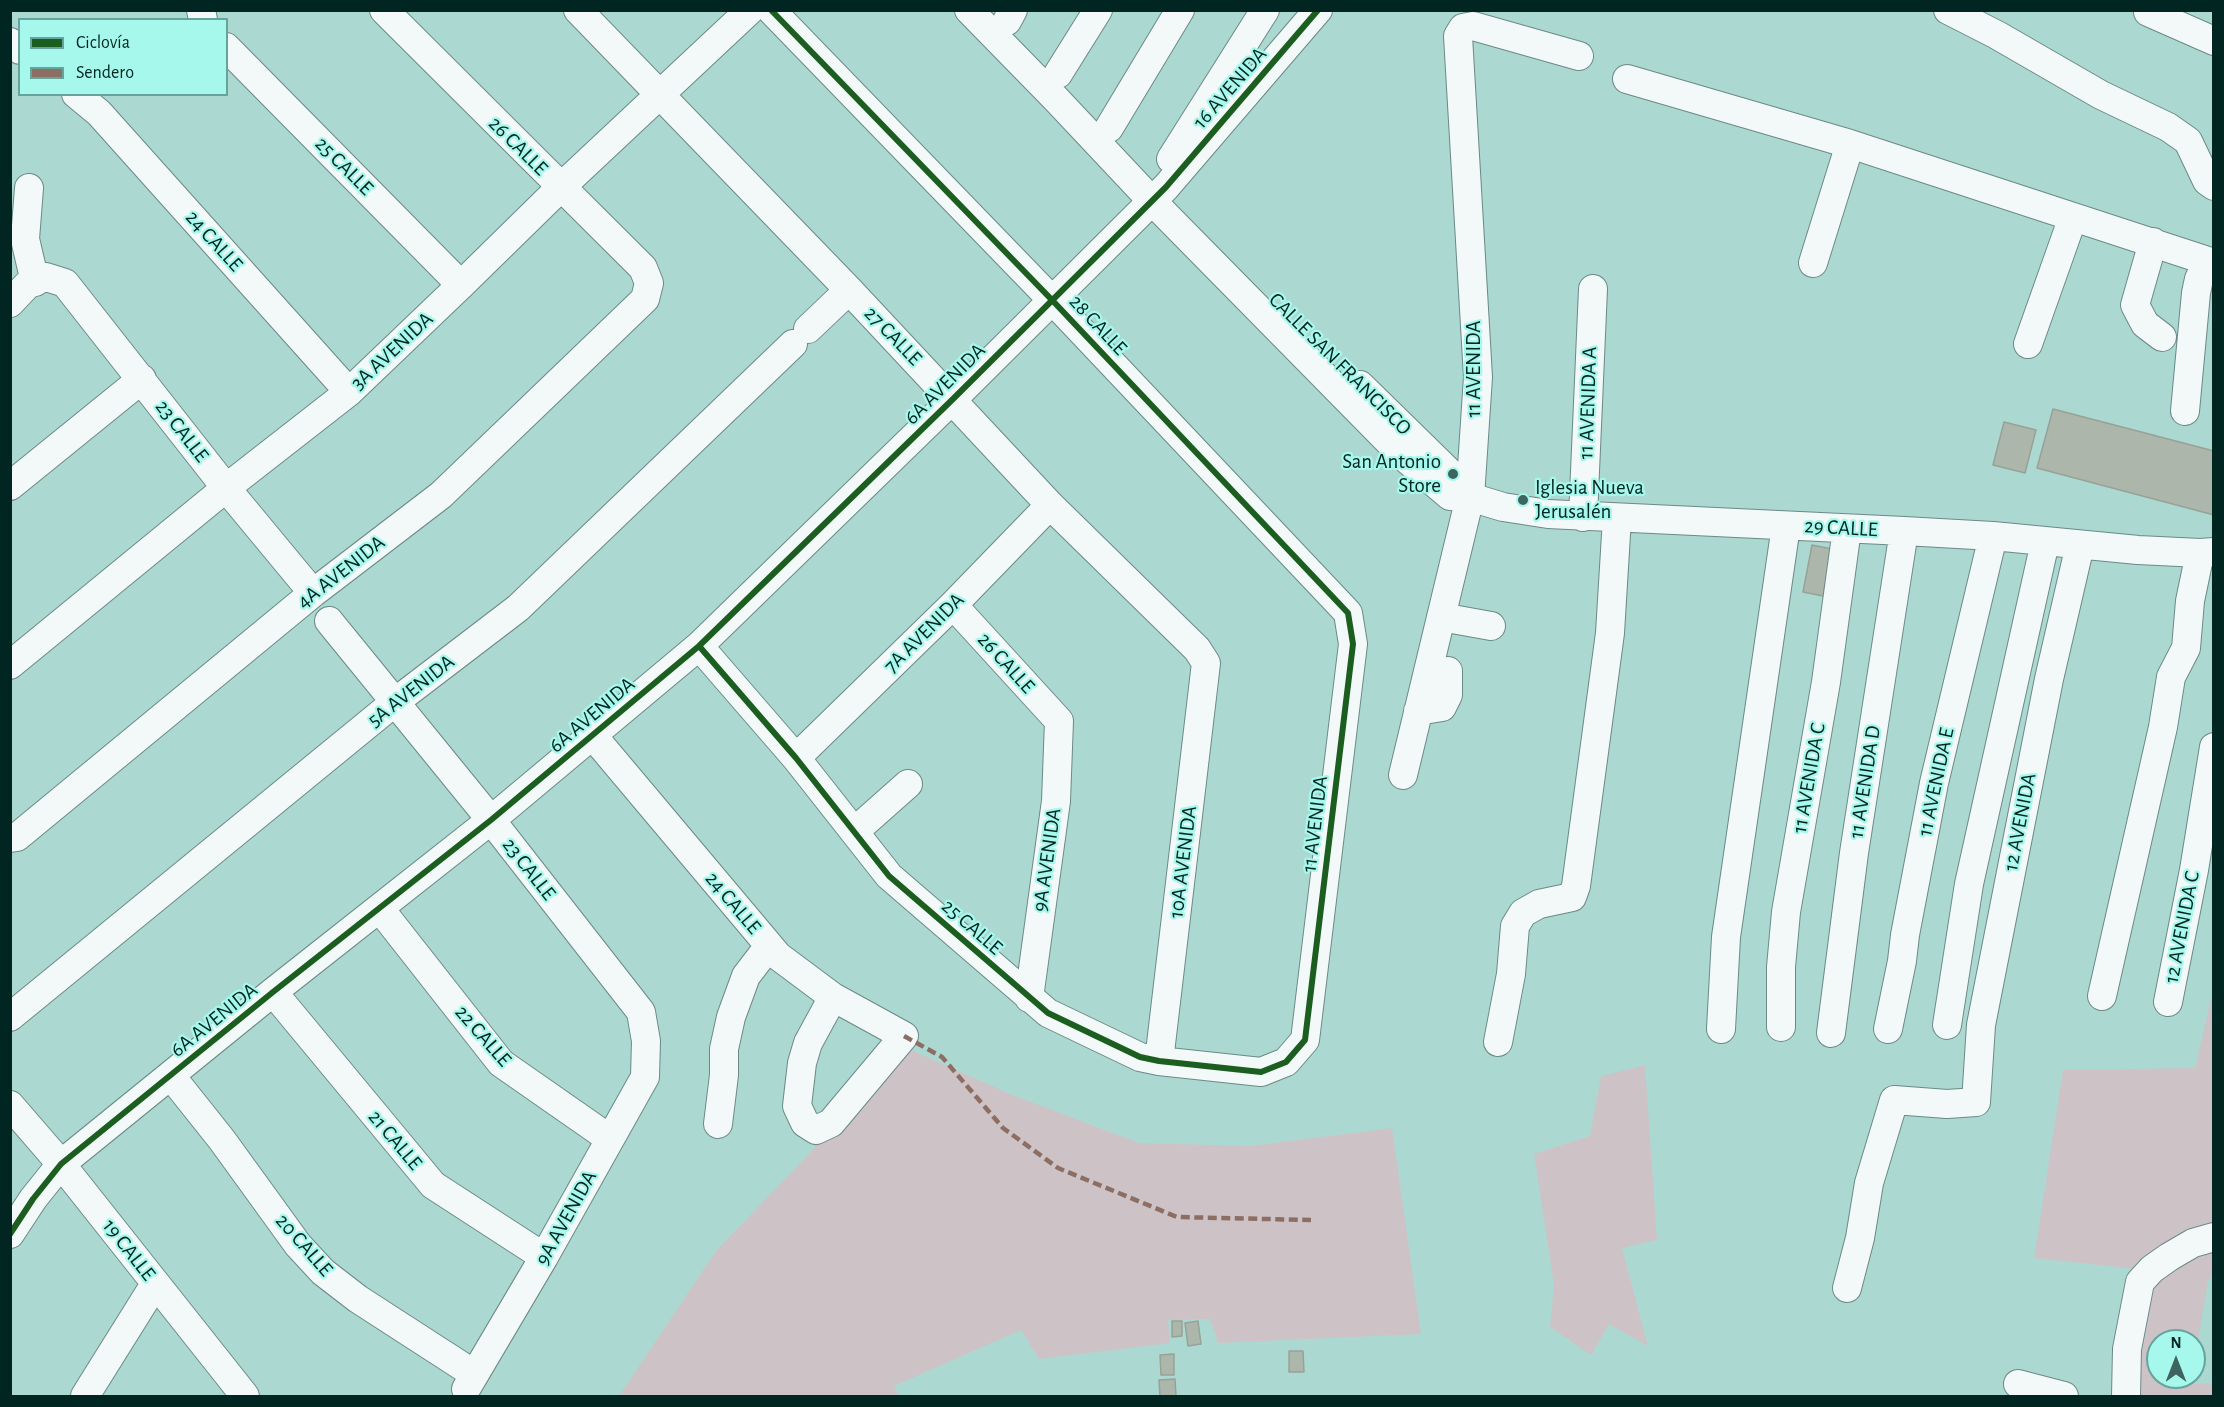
<!DOCTYPE html>
<meta charset="utf-8">
<style>
body{margin:0}
#map{position:relative;width:2224px;height:1407px;overflow:hidden;background:#acd8d2;font-family:"Alegreya Sans",sans-serif}
canvas{display:block}
.frame{position:absolute;inset:0;border:12px solid #012521;pointer-events:none}
.legend{position:absolute;left:18px;top:18px;width:210px;height:78px;box-sizing:border-box;background:#a6f8ec;border:2px solid #64a49b;margin:0;padding:8px 10px;list-style:none;font-size:18px;color:#012521}
.legend li{display:flex;align-items:center;gap:12px;height:30px}
.legend b{width:30px;border:2px solid #64a49b}
.north{position:absolute;left:2146px;top:1329px;width:60px;height:60px;box-sizing:border-box;background:#a6f8ec;border:2px solid #64a49b;border-radius:50%;rotate:0deg;font-size:16px;font-weight:700;line-height:24px;text-align:center;color:#012521}
.north::after{content:'';display:block;margin:auto;width:21px;height:27px;background:#3d645f;clip-path:polygon(50% 0,100% 100%,50% 72%,0 100%)}
</style>
<div id="map">
<canvas width="2224" height="1407"></canvas>
<div class="frame"></div>
<ul class="legend">
<li><b style="height:8px;background:#1b5e20"></b>Ciclovía</li>
<li><b style="height:8px;background:#8d6e63"></b>Sendero</li>
</ul>
<div class="north">N</div>
</div>
<script>
const ctx = document.querySelector('canvas').getContext('2d');
ctx.lineJoin = 'round';
function fill(path, color) {
  ctx.fillStyle = color;
  ctx.fill(path, 'evenodd');
}
function shape(rows) {
  const path = new Path2D();
  for (const r of rows) {
    path.moveTo(r[0], r[1]);
    for (let i = 2; i < r.length; i += 2) path.lineTo(r[i], r[i + 1]);
  }
  return path;
}
function stroke(path, color, width, dash) {
  ctx.strokeStyle = color;
  ctx.lineWidth = width;
  ctx.lineCap = dash ? 'butt' : 'round';
  ctx.setLineDash(dash || []);
  ctx.stroke(path);
}
function write(font, color, halo, rows, align = 'center') {
  ctx.font = font + ' "Alegreya Sans",sans-serif';
  ctx.lineWidth = 4.5;
  ctx.setLineDash([]);
  ctx.textBaseline = 'middle';
  ctx.strokeStyle = halo;
  ctx.fillStyle = color;
  for (const [text, x, y, turn = 0] of rows) {
    ctx.save();
    ctx.translate(x, y);
    ctx.rotate((+turn || 0) * Math.PI / 180);
    ctx.textAlign = isNaN(turn) ? turn : align;
    if (halo) ctx.strokeText(text, 0, 0);
    ctx.fillText(text, 0, 0);
    ctx.restore();
  }
}
const green = shape([
 [2213,991,2213,1275,2208,1281,2194,1364,2194,1341,2158,1341,2158,1377,2192,1377,2191,1384,2213,1383,2213,1396,2116,1396,2136,1269,2034,1258,2063,1070,2195,1068],
 [909,1049,1010,1094,1139,1143,1250,1146,1392,1128,1421,1334,1218,1343,1210,1319,1168,1320,1170,1343,1039,1359,1021,1330,894,1386,899,1396,619,1396,716,1251],
 [1645,1065,1657,1240,1622,1248,1648,1346,1609,1324,1591,1355,1550,1327,1554,1285,1534,1154,1590,1136,1601,1076]
]);
const building = shape([
 [2053,409,2214,451,2214,515,2037,468,2053,409],
 [2004,422,2036,430,2025,473,1993,465,2004,422],
 [1812,545,1832,549,1823,596,1803,592,1812,545],
 [1172,1321,1182,1321,1182,1336,1172,1337,1172,1321],
 [1198,1321,1201,1344,1188,1346,1185,1323,1198,1321],
 [1289,1351,1303,1351,1304,1372,1289,1372,1289,1351],
 [1174,1354,1174,1375,1161,1375,1160,1355,1174,1354],
 [1175,1379,1176,1396,1160,1396,1159,1380,1175,1379]
]);
const minor = shape([
 [201,10,203,20],
 [578,10,849,290,1050,505,1197,649,1206,663,1159,1061],
 [969,10,1056,99,1151,200,1403,456,1450,496,1470,497,1503,507,1548,514,1904,531,1993,536,2138,550,2200,553,2214,552],
 [1948,10,1997,35,2101,95,2168,127,2188,141,2207,181,2214,186],
 [2148,12,2214,41],
 [1007,21,1013,10],
 [10,42,20,50],
 [226,47,461,285],
 [1058,74,1098,10],
 [1627,79,1850,144,2214,263],
 [76,94,99,113,349,392],
 [1109,128,1180,10],
 [1171,159,1265,10],
 [29,188,25,239,35,282],
 [2153,242,2135,305,2145,324,2162,337],
 [1813,263,1850,144],
 [10,303,28,284,46,277,65,283,226,488,313,593],
 [808,329,849,290],
 [2028,344,2073,217],
 [1360,385,1454,477],
 [2185,411,2196,293,2199,279,2208,261],
 [10,486,142,379],
 [1583,517,1593,289],
 [953,605,1059,721,1056,801,1029,998],
 [1441,617,1491,626],
 [329,621,491,820,641,1012,646,1041,645,1077,544,1257,466,1389],
 [699,646,796,758,889,876,1048,1013,1140,1057,1159,1061,1261,1072,1286,1062,1305,1040,1353,644,1348,613,1052,300,771,10],
 [10,665,226,488,349,392,461,285,560,188,750,10],
 [1418,711,1442,707,1448,695,1448,671],
 [593,736,778,956,833,997,904,1036,831,1123,816,1130,805,1123,797,1106,802,1063,808,1043,833,997],
 [796,758,953,605,1050,505],
 [1403,775,1470,497,1478,377,1458,36,1463,28,1473,26,1579,56],
 [855,831,908,784],
 [10,838,17,837,313,593,441,495,645,299,649,283,643,268,384,10],
 [380,909,501,1063,610,1139],
 [273,992,433,1185,544,1257],
 [2102,996,2163,727,2171,677,2186,648,2190,601,2200,553],
 [2168,1002,2194,870,2214,747],
 [10,1017,395,702,518,608,793,344],
 [1947,1025,1969,884,2045,542],
 [1781,1027,1781,967,1786,912,1826,682,1847,529],
 [1721,1029,1726,937,1786,526],
 [1888,1029,1902,961,1905,935,1934,783,1993,536],
 [1831,1033,1854,853,1904,531],
 [1498,1042,1511,974,1515,926,1523,913,1539,904,1572,897,1576,886,1610,633,1617,518],
 [171,1076,222,1140,298,1245,323,1272,358,1299,474,1374],
 [10,1105,61,1164,245,1396],
 [718,1124,724,1075,724,1049,731,1017,746,976,769,946],
 [10,1234,33,1199,61,1164,273,992,491,820,699,646,953,399,1166,187,1318,10],
 [1847,1288,1860,1238,1869,1183,1894,1100,1947,1104,1976,1102,1981,1025,2049,679,2080,545],
 [2018,1384,2064,1396],
 [85,1396,155,1284],
 [2126,1396,2127,1349,2140,1282,2152,1269,2169,1257,2193,1243,2214,1237]
]);
const quiet = shape([
 [904,1036,942,1057,1003,1128,1058,1168,1177,1217,1311,1220]
]);
const cycleway = shape([
 [699,646,796,758,889,876,1048,1013,1140,1057,1159,1061,1261,1072,1286,1062,1305,1040,1353,644,1348,613,1052,300,771,10],
 [10,1234,33,1199,61,1164,273,992,491,820,699,646,953,399,1166,187,1318,10]
]);
const markers = [
 [1453,474,6,"#3d645f"],
 [1523,500,6,"#3d645f"]
];
const streetNames = [
 ["16 AVENIDA",1230,88,-49],
 ["26 CALLE",518,146,45],
 ["25 CALLE",344,166,45],
 ["24 CALLE",214,241,48],
 ["28 CALLE",1098,325,47],
 ["27 CALLE",893,336,46],
 ["3A AVENIDA",392,351,-43],
 ["CALLE SAN FRANCISCO",1340,364,45],
 ["11 AVENIDA",1474,369,-90],
 ["6A AVENIDA",945,384,-45],
 ["11 AVENIDA A",1588,403,-88],
 ["23 CALLE",182,431,52],
 ["29 CALLE",1841,528,3],
 ["4A AVENIDA",341,572,-38],
 ["7A AVENIDA",924,633,-45],
 ["26 CALLE",1006,663,48],
 ["5A AVENIDA",411,691,-38],
 ["6A AVENIDA",592,715,-40],
 ["11 AVENIDA C",1809,778,-80],
 ["11 AVENIDA D",1865,782,-81],
 ["11 AVENIDA E",1936,782,-78],
 ["12 AVENIDA",2020,822,-79],
 ["11 AVENIDA",1315,824,-83],
 ["9A AVENIDA",1047,860,-82],
 ["10A AVENIDA",1183,862,-83],
 ["23 CALLE",529,869,52],
 ["24 CALLE",733,903,50],
 ["25 CALLE",972,927,41],
 ["12 AVENIDA C",2182,927,-79],
 ["6A AVENIDA",214,1020,-39],
 ["22 CALLE",483,1036,49],
 ["21 CALLE",395,1140,50],
 ["9A AVENIDA",566,1218,-61],
 ["20 CALLE",304,1245,49],
 ["19 CALLE",129,1250,52]
];
const poiNames = [
 ["San Antonio",1441,462],
 ["Store",1441,486],
 ["Iglesia Nueva",1535,488,"left"],
 ["Jerusalén",1535,512,"left"]
];
fill(green, '#cdc3c7');
fill(building, '#adb6aa');
stroke(building, '#97a297', 1.5);
stroke(minor, '#6b8a87', 30);
stroke(minor, '#f3f9f8', 28);
stroke(quiet, '#8d6e63', 4.5, [9, 4.5]);
stroke(cycleway, '#1b5e20', 6);
for (const [x, y, r, color] of markers) {
  const dot = new Path2D();
  dot.arc(x, y, r, 0, 2 * Math.PI);
  ctx.fillStyle = color;
  ctx.fill(dot);
  stroke(dot, '#a6f8ec', 2);
}
write('21px', '#012521', '#a6f8ec', streetNames);
write('21px', '#012521', '#a6f8ec', poiNames, 'right');
</script>
